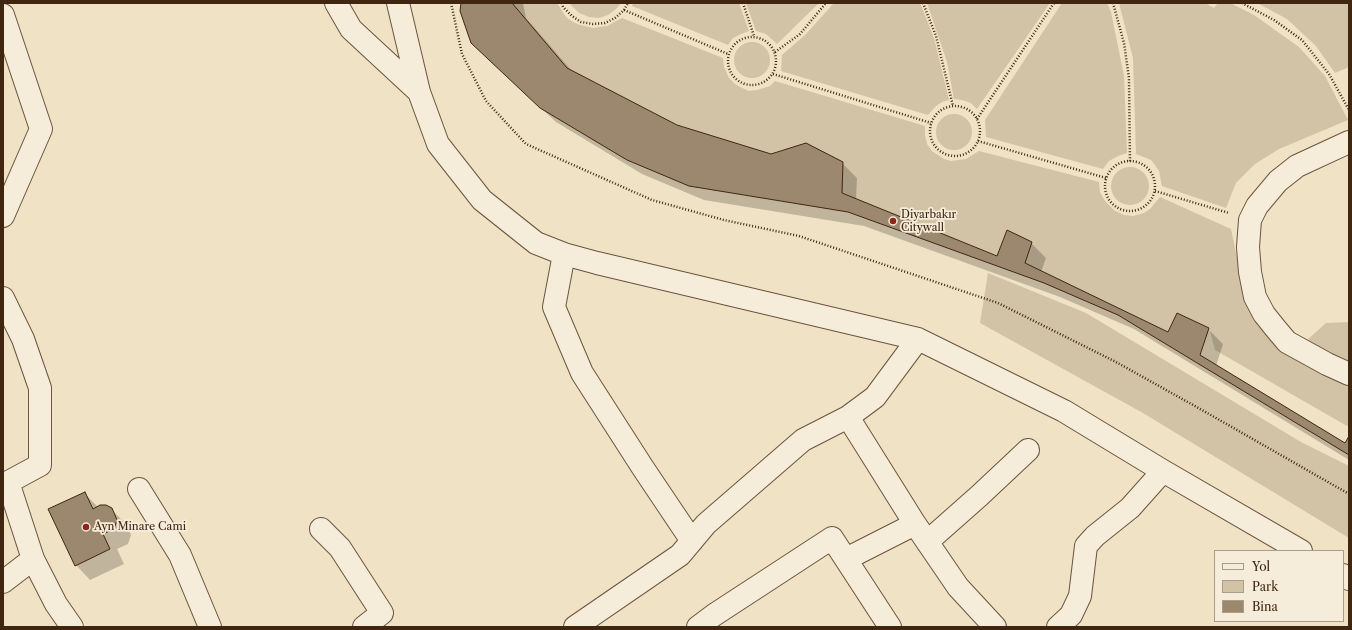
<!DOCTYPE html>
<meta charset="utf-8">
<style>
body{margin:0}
#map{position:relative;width:1352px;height:630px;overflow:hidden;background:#f0e2c5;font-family:"Libre Caslon Text",serif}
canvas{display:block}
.frame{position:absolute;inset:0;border:4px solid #402511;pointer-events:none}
.legend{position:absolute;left:1214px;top:550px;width:130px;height:72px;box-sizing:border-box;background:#f5ecd9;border:1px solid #ad9c89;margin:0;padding:5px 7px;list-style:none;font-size:12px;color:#402511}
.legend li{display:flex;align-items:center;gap:8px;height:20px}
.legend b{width:20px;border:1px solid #ad9c89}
</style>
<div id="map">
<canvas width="1352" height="630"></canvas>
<div class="frame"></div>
<ul class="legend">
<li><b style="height:5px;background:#f5ecd9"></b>Yol</li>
<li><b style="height:11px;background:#d2c2a6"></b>Park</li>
<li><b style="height:11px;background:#9c876f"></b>Bina</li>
</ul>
</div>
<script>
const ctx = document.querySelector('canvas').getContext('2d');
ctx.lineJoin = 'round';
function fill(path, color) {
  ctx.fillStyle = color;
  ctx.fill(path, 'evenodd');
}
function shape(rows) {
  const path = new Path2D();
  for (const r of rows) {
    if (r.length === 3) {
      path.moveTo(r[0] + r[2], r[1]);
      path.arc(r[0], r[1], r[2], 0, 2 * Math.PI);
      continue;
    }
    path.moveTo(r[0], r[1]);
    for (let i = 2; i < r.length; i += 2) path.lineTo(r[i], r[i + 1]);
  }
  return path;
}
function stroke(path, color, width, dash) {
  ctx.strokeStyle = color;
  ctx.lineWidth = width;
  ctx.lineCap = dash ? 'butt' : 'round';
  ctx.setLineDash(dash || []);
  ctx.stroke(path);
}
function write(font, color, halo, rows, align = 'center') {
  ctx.font = font + ' "Libre Caslon Text",serif';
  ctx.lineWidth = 3.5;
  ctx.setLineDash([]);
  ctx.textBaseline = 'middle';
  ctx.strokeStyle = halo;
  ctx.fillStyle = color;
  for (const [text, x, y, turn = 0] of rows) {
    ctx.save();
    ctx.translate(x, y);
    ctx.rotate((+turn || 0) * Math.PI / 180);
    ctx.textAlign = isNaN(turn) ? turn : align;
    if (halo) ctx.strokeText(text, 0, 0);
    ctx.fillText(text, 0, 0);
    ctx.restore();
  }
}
const green = shape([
 [512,3,557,3,566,17,573,22,580,25,593,28,607,26,622,18,723,58,724,67,729,78,735,84,742,88,749,91,757,90,770,86,775,81,925,126,925,135,927,144,932,151,944,159,951,161,966,159,979,151,1099,182,1100,192,1105,201,1115,211,1124,215,1133,216,1144,213,1150,209,1160,197,1231,229,1239,268,1256,313,1306,341,1326,323,1349,322,1349,424,1347,426,1215,350,1209,328,1177,313,1168,332,1025,263,1007,230,997,256,842,193,806,144,771,154,677,125,567,68],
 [569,3,621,3,616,9,608,15,599,18,589,17,579,13],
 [633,3,739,3,749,31,741,34,733,38,728,45,632,6],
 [746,3,819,3,777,44,766,34,756,31],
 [834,3,920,3,934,38,949,100,942,102,936,106,928,115,781,71,782,55,805,35],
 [927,3,1050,3,977,109,971,103,962,100,954,99,947,62],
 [1062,3,1107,3,1111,12,1124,76,1127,153,1118,156,1109,161,1103,169,986,137,985,120],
 [1119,3,1205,3,1214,8,1218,3,1230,3,1254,15,1299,47,1325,76,1348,120,1279,149,1255,164,1236,183,1226,208,1162,186,1159,171,1155,165,1151,160,1136,154,1133,58],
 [1257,3,1349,3,1349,67,1335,73,1316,46,1287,19],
 [752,60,18],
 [954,132,18],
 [1130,186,19],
 [988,273,1086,313,1301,442,1349,466,1349,538,1143,413,980,323]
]);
const shadow = shape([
 [462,3,523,3,526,18,571,70,677,126,771,155,842,163,857,178,856,200,998,257,1031,243,1046,258,1041,272,1168,333,1208,329,1223,344,1216,366,1345,444,1349,438,1349,460,1134,329,1060,297,864,226,704,200,642,174,556,122,487,58,472,43],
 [84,493,98,507,111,509,126,524,131,535,128,544,117,549,124,564,90,580,76,565]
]);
const building = shape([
 [461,3,512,3,567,68,677,125,771,154,806,143,843,162,842,193,997,256,1007,230,1032,242,1025,263,1168,332,1177,313,1209,328,1200,355,1345,443,1349,436,1349,455,1118,315,1044,283,848,212,689,186,627,160,540,108,471,43,460,11,461,3],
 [85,492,93,509,100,505,106,505,112,508,117,520,114,529,103,534,110,549,75,566,48,509,85,492]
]);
const path = shape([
 [451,3,462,54,486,101,526,144,652,200,724,220,799,236,998,303,1116,362,1202,410,1349,494],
 [562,3,563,7,572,16,581,22,593,24,605,23,615,18,624,10,628,3],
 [743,3,754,36],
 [923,3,936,36,953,106],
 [1113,3,1124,43,1129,78,1130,162],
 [1242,3,1274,20,1302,40,1329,74,1349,110],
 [624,10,728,54],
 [752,61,24],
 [775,52,800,34,826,3],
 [773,74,931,123],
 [955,131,25],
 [977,119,1054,3],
 [978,141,1106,178],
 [1130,186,25],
 [1155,191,1229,213]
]);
const minor = shape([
 [336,3,351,29,419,92],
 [398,3,419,92,438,144,482,200,536,243,564,254,597,263,918,339,1064,411,1163,471,1301,551],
 [3,15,41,129,3,216],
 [1349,142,1297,166,1278,181,1257,206,1250,220,1248,247,1250,272,1255,297,1264,314,1276,329,1287,342,1327,364,1349,374],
 [564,254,554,307,582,373,643,468,692,541],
 [3,298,23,339,40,388,40,465,3,485],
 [848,417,915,524,958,587,995,627],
 [8,482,33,559,56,604,72,627],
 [139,489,180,555,210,627],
 [321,529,340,548,382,613,364,627],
 [927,542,979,496,1028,450],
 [846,559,915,524],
 [1343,575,1349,579],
 [3,582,33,559],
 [575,627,680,555,706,524,803,440,848,417,875,397,918,339],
 [698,627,714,615,832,538,890,627],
 [1058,627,1071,615,1080,596,1086,546,1095,536,1130,508,1163,471]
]);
const markers = [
 [893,221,4,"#8f2418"],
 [86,527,4,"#8f2418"]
];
const poiNames = [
 ["Diyarbakır",901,215],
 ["Citywall",901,228],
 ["Ayn Minare Cami",94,527]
];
fill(green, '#d2c2a6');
fill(shadow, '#0003');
fill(building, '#9c876f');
stroke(building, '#402511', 1);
stroke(minor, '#6c543e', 24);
stroke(path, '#402511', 2.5, [1, 2]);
stroke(minor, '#f5ecd9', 22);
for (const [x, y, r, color] of markers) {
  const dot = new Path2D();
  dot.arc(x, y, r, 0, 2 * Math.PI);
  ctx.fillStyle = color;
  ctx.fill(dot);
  stroke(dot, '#f5ecd9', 1.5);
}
write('11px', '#402511', '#f5ecd9', poiNames, 'left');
</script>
